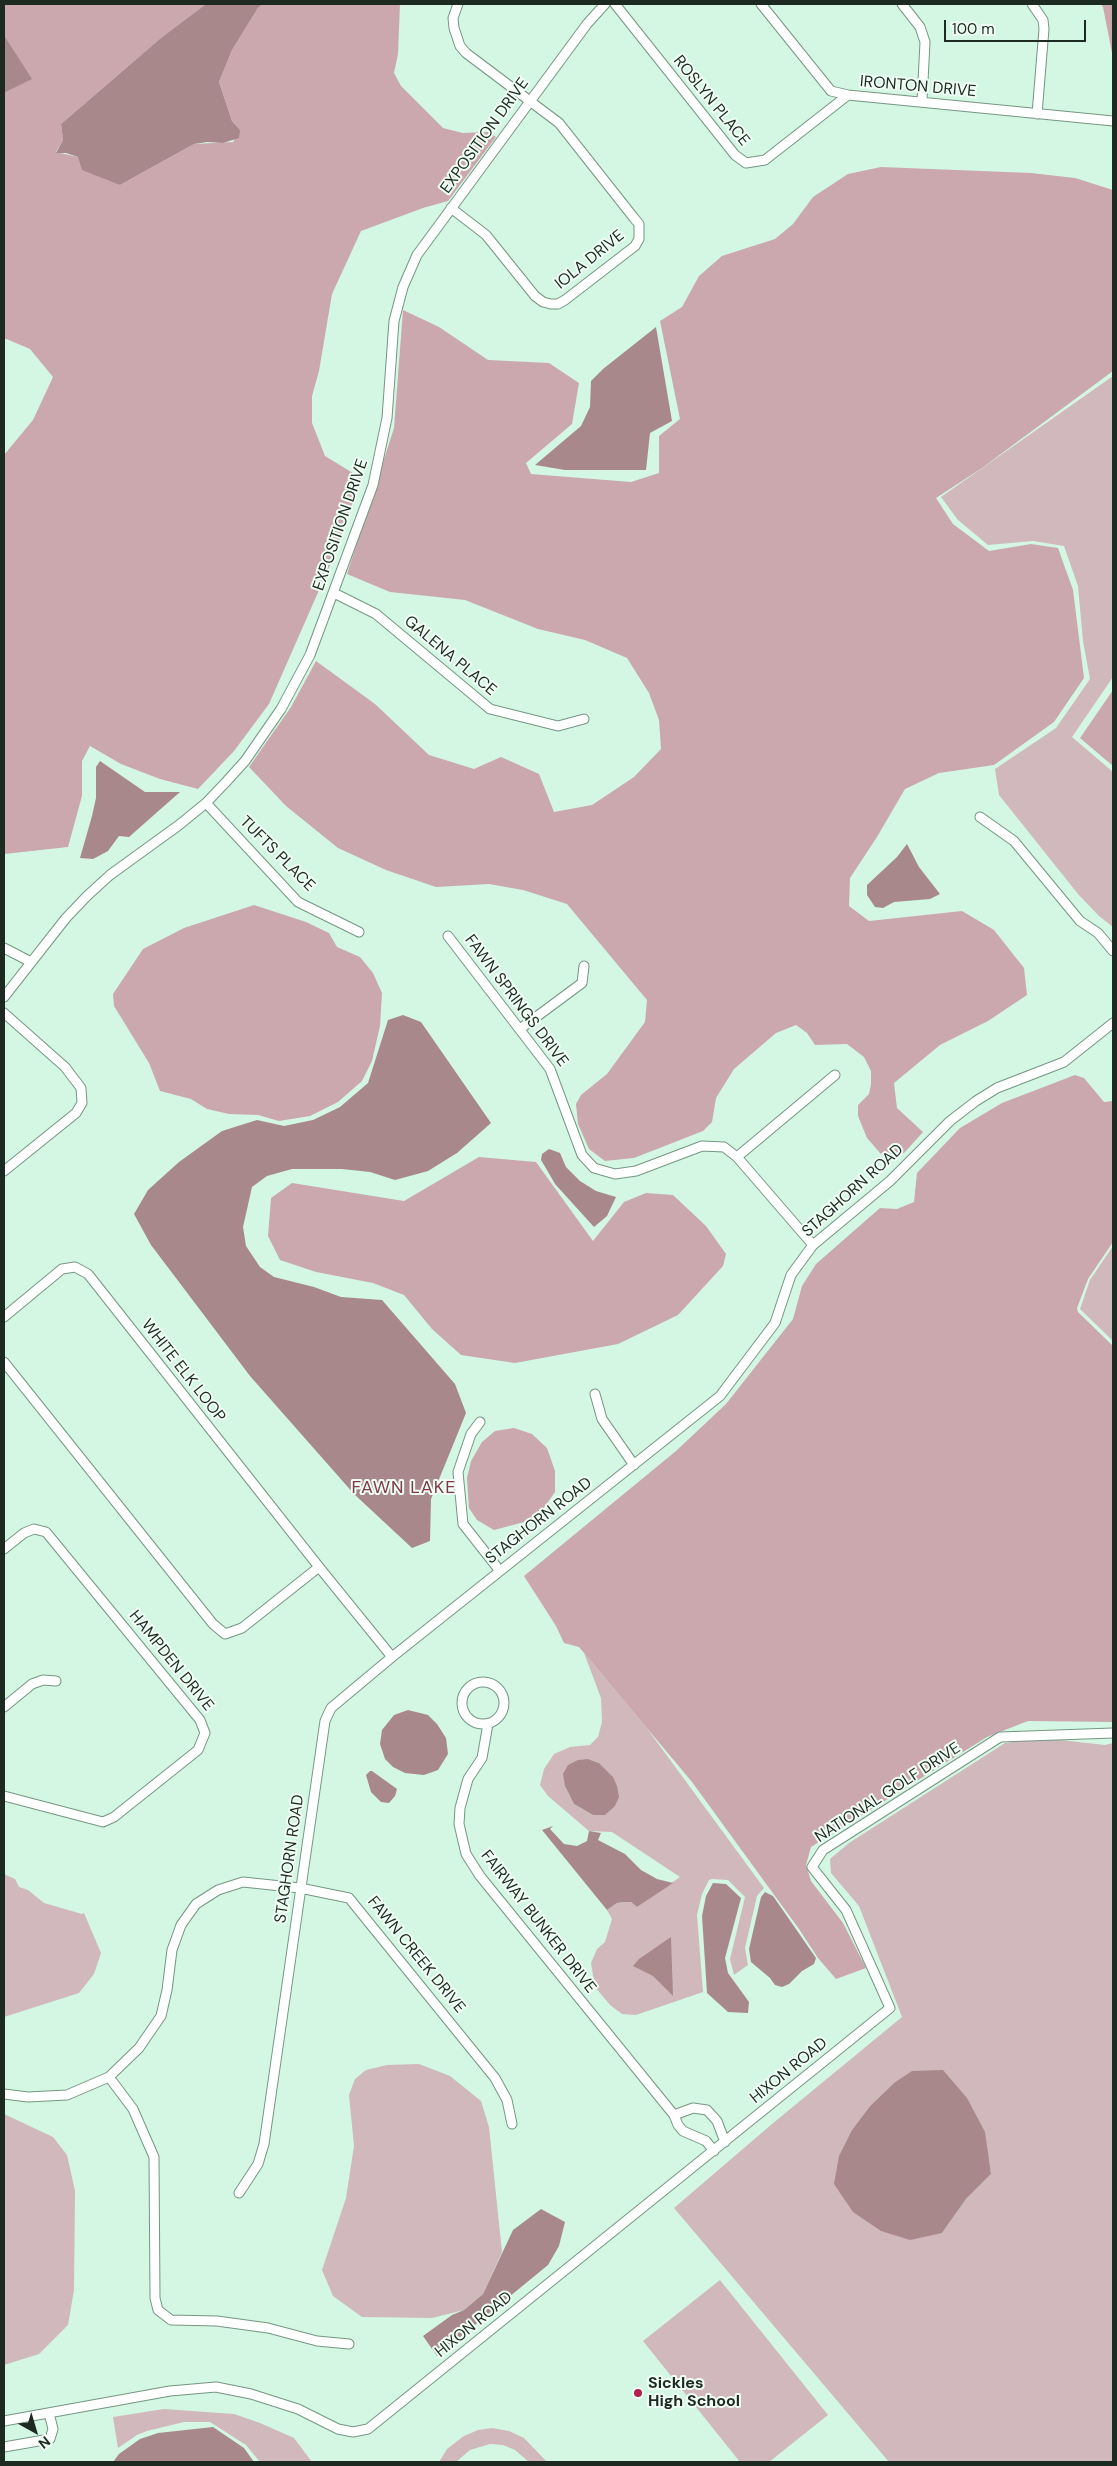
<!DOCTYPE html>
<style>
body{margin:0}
#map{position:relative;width:1117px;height:2466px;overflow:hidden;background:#d3f7e2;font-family:"DM Sans",sans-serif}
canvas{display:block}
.frame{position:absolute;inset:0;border:5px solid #1d2a22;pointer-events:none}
.north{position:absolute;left:10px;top:2406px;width:50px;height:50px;-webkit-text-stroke:4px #f0fef6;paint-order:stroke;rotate:141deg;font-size:14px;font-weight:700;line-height:20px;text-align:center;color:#1d2a22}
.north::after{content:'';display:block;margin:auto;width:18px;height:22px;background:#1d2a22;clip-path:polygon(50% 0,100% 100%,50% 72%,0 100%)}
.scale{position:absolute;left:944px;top:20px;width:142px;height:22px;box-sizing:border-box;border:2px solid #1d2a22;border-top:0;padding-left:6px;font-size:15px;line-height:18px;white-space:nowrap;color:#1d2a22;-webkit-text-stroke:4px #f0fef6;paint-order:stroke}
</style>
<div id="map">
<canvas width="1117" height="2466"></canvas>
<div class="frame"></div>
<div class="north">N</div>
<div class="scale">100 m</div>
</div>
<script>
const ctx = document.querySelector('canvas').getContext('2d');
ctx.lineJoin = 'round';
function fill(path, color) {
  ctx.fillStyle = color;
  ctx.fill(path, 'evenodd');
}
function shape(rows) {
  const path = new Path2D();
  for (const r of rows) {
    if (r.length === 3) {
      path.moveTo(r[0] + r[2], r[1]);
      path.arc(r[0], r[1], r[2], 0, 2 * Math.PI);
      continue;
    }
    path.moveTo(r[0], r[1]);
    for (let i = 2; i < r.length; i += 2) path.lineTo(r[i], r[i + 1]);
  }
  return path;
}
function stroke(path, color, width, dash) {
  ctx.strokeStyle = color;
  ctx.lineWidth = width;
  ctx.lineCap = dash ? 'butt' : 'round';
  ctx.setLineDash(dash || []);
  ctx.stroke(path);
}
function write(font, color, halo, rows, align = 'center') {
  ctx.font = font + ' "DM Sans",sans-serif';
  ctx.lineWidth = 4;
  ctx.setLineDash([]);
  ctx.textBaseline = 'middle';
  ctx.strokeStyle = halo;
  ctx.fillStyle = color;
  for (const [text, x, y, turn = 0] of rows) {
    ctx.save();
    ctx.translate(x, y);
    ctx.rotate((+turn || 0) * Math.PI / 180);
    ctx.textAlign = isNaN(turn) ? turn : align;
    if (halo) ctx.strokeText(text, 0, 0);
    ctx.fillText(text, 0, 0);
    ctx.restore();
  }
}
const green = shape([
 [1113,376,1113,677,1072,737,1113,772,1113,927,1099,916,1078,894,999,795,995,769,1056,728,1090,679,1083,641,1078,586,1064,546,1033,541,988,545,958,520,941,497],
 [1113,1246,1113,1341,1080,1309,1090,1280],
 [584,1653,646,1727,764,1888,757,1896,745,1948,748,1965,734,1975,730,1959,745,1897,728,1880,712,1879,709,1880,702,1894,697,1915,703,1992,636,2015,622,2014,610,2005,595,1987,591,1963,597,1949,605,1942,612,1919,607,1910,617,1903,624,1902,631,1902,637,1907,680,1877,612,1832,589,1831,548,1796,540,1785,544,1769,554,1754,570,1747,590,1745,598,1737,602,1722,601,1698],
 [588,1759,599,1763,605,1815,593,1815,574,1804,566,1788,564,1774],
 [1043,1738,1105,1745,1113,1743,1113,2462,889,2462,674,2208,772,2124,902,2017,859,1906,831,1873,830,1859,849,1843,1005,1743],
 [894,2083,990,2168,991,2174,966,2199,942,2233,852,2130,870,2106],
 [4,1874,15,1879,19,1887,28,1890,44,1903,82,1914,84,1913,101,1953,94,1974,79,1993,4,2017],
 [419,2064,450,2076,481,2101,489,2127,502,2252,483,2294,464,2310,432,2318,362,2317,333,2296,322,2270,346,2198,354,2146,349,2095,355,2079,366,2070,387,2065],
 [4,2114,53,2137,67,2155,75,2191,74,2290,68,2325,39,2354,4,2365],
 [720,2280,828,2415,769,2462,740,2462,643,2341],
 [164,2409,234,2414,260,2423,294,2438,312,2462,260,2462,246,2445,210,2422,184,2422,147,2431,137,2435,118,2448,113,2417],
 [492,2428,509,2431,524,2438,547,2462,529,2462,515,2450,503,2445,490,2444,470,2450,456,2462,439,2462,447,2449,464,2436,478,2430]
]);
const forest = shape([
 [4,4,206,4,162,37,61,124,63,140,56,152,78,157,120,185,194,144,233,142,240,130,232,121,219,82,232,50,258,8,263,4,400,4,398,54,394,73,401,86,443,128,463,133,488,132,496,137,448,201,423,208,361,231,332,294,319,371,312,396,312,423,325,456,361,478,334,556,269,704,234,751,198,789,160,779,121,764,90,746,82,761,82,796,68,847,4,854,4,455,33,420,53,377,30,349,4,338,4,93,31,79,4,35],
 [1101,4,1113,4,1113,58,1103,7],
 [881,167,1031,173,1075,178,1113,190,1113,371,982,468,936,498,953,524,989,551,1031,544,1058,548,1073,590,1084,678,1054,722,994,765,939,773,905,789,877,837,850,878,849,906,869,921,962,911,994,930,1024,968,1027,995,988,1021,940,1045,894,1083,897,1108,923,1132,905,1152,892,1160,880,1153,867,1138,858,1116,858,1105,869,1094,871,1084,871,1071,864,1057,847,1044,815,1045,807,1033,796,1025,776,1033,734,1069,716,1098,712,1122,703,1131,634,1158,605,1161,589,1149,578,1124,576,1104,581,1095,607,1074,645,1022,647,1000,567,904,523,890,489,884,436,887,386,870,338,848,286,806,249,767,291,707,316,661,375,704,429,755,474,769,501,757,539,774,554,812,592,805,634,777,661,749,659,720,649,693,627,658,585,640,538,629,465,600,390,592,347,574,394,428,403,310,439,327,488,360,549,363,579,383,572,424,526,463,531,474,631,482,659,473,659,436,680,419,660,321,682,307,699,276,722,256,775,239,793,224,813,197,848,174],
 [1113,690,1113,766,1080,738],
 [254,905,306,922,329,933,337,947,360,957,373,973,382,993,380,1026,372,1061,362,1081,338,1102,310,1116,279,1121,258,1115,229,1114,207,1109,191,1099,160,1091,149,1063,114,1006,113,994,143,949,184,928],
 [1075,1075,1084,1078,1104,1102,1113,1101,1113,1242,1088,1279,1077,1308,1078,1312,1113,1346,1113,1722,1028,1721,987,1737,811,1847,806,1865,811,1881,843,1923,866,1968,836,1979,818,1958,799,1929,692,1782,579,1647,564,1643,556,1626,524,1576,676,1451,726,1404,793,1319,802,1286,816,1264,880,1208,897,1209,914,1202,917,1173,960,1128,1002,1103],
 [479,1157,536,1162,593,1241,624,1202,646,1193,673,1195,706,1226,726,1254,723,1266,678,1315,618,1344,515,1363,461,1355,432,1329,404,1295,373,1283,316,1272,280,1260,268,1236,271,1198,292,1183,404,1201],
 [514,1428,532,1434,547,1448,555,1471,555,1492,543,1509,528,1521,494,1530,477,1520,469,1508,467,1478,471,1461,482,1442,495,1431]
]);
const water = shape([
 [206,4,263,4,258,8,232,50,219,82,232,121,240,130,239,138,223,143,207,142,194,144,120,185,82,170,78,157,66,153,56,153,63,140,61,124,162,37],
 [4,35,32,79,4,93],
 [656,327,672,421,650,433,646,470,565,470,535,465,581,426,590,407,591,381,603,369],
 [100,761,145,792,180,792,129,837,119,836,108,851,93,859,80,858,92,816,96,798,96,767],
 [907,844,919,867,940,894,930,899,894,902,883,908,875,907,867,895,867,885,897,857],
 [403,1015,421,1022,491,1123,457,1153,428,1171,395,1180,370,1172,342,1169,292,1169,267,1176,252,1187,243,1227,246,1246,260,1267,274,1277,314,1287,341,1297,382,1300,455,1384,466,1413,431,1499,430,1541,412,1548,354,1494,250,1376,151,1245,134,1214,148,1190,179,1162,222,1131,257,1120,284,1126,313,1120,340,1107,368,1083,388,1020],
 [549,1149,560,1153,566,1167,580,1181,596,1191,616,1197,607,1216,594,1227,555,1184,547,1170,541,1160,542,1154],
 [408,1710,428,1715,437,1724,446,1738,448,1754,438,1770,424,1775,405,1773,393,1767,385,1759,380,1744,382,1730,394,1715],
 [588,1759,599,1763,613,1777,617,1786,619,1797,615,1806,605,1815,593,1815,574,1804,565,1786,563,1774,568,1765,578,1760],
 [370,1771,372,1771,397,1789,395,1796,389,1803,381,1802,371,1792,366,1775],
 [553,1826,550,1829,564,1844,577,1846,587,1841,589,1831,601,1833,598,1840,625,1854,641,1870,657,1879,673,1883,637,1907,631,1902,624,1902,617,1903,607,1910,542,1830],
 [713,1883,726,1884,741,1898,725,1958,728,1973,749,2002,748,2013,728,2012,707,1993,702,1916,706,1896],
 [765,1892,773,1896,816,1958,814,1964,802,1971,789,1984,782,1987,775,1985,770,1978,751,1962,749,1949,761,1897],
 [671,1937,673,1996,653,1976,633,1966,639,1959],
 [943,2070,967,2098,985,2132,991,2174,966,2199,942,2233,910,2240,881,2231,853,2212,834,2184,839,2156,852,2130,870,2106,894,2083,912,2071],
 [541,2209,565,2222,559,2246,548,2265,437,2356,423,2336,452,2315,464,2310,483,2294,513,2230],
 [213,2427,244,2448,254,2462,113,2462,119,2454,140,2439,158,2433]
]);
const minor = shape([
 [615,4,735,155,746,163,765,160,848,95],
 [761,4,831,91,848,95,1113,121],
 [902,4,920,27,925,42,922,101],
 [1032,4,1043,20,1044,29,1037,114],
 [451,208,486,235,535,296,543,302,551,304,558,304,565,300,635,246,639,239,639,224,634,218,559,123,466,53,460,46,454,28,453,18,458,4],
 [334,593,376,614,490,709,558,726,584,719],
 [206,803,298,902,359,932],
 [980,817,1014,841,1080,921,1098,933,1113,951],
 [448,936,550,1069,582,1155,594,1168,615,1174,636,1171,702,1146,724,1147,737,1157,813,1245],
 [4,948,31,962],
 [4,997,66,918,87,896,110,875,179,825,206,803,226,782,245,761,281,709,310,655,373,485,387,418,394,321,403,287,417,255,587,24,605,4],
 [4,1013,65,1067,81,1088,82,1103,76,1113,4,1171],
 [520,1029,582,983,584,966],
 [737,1157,835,1075],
 [4,1317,62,1269,75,1267,88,1274,319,1567,242,1628,225,1634,213,1624,4,1362],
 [595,1394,602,1419,634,1465],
 [480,1422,471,1434,458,1472,463,1524,500,1571],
 [4,1549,24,1533,34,1529,46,1532,200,1720,205,1733,198,1750,114,1817,103,1822,4,1796],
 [319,1567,392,1657],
 [483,1703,21],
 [4,1707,32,1684,43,1680,56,1681],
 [488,1724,482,1758,468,1779,460,1808,459,1824,466,1854,480,1876,674,2115],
 [109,2077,133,2109,154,2157,155,2298,158,2310,171,2320,217,2321,268,2328,317,2341,349,2344],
 [4,2094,28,2097,67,2095,109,2077,139,2048,161,2016,167,1990,172,1950,181,1925,196,1904,218,1890,243,1882,300,1888,349,1898,495,2078,507,2100,512,2124],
 [714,2151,706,2141,683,2131,678,2125,674,2115,693,2108,707,2110,717,2121,725,2142],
 [239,2193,258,2164,264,2144,325,1721,331,1708,392,1657,720,1396,775,1323,791,1275,813,1245,890,1181,950,1121,976,1101,997,1088,1064,1062,1113,1023],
 [4,2421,170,2391,216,2387,251,2394,298,2409,338,2429,353,2432,368,2429,890,2008,846,1910,812,1867,823,1850,1000,1737,1113,1733],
 [4,2447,50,2439,53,2429,49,2413]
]);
const markers = [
 [638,2393,5,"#b2214f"]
];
const streetNames = [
 ["IRONTON DRIVE",918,87,5],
 ["ROSLYN PLACE",711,101,51],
 ["EXPOSITION DRIVE",485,136,-54],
 ["IOLA DRIVE",590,260,-39],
 ["EXPOSITION DRIVE",341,525,-71],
 ["GALENA PLACE",450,656,40],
 ["TUFTS PLACE",277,854,45],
 ["FAWN SPRINGS DRIVE",516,1001,53],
 ["STAGHORN ROAD",853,1191,-42],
 ["WHITE ELK LOOP",183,1371,52],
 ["STAGHORN ROAD",539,1521,-38],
 ["HAMPDEN DRIVE",171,1661,51],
 ["NATIONAL GOLF DRIVE",888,1793,-33],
 ["STAGHORN ROAD",290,1859,-82],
 ["FAIRWAY BUNKER DRIVE",538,1922,52],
 ["FAWN CREEK DRIVE",416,1955,51],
 ["HIXON ROAD",789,2071,-39],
 ["HIXON ROAD",474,2325,-39]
];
const poiNames = [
 ["Sickles",648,2384],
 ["High School",648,2402]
];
const neighbourhoodNames = [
 ["FAWN LAKE",404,1488]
];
fill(green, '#d1b8bc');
fill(forest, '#cba8ad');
fill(water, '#a9888c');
stroke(minor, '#769684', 11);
stroke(minor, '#fff', 9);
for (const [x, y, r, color] of markers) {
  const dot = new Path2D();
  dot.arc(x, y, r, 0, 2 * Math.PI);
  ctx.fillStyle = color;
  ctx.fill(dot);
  stroke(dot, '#f0fef6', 2);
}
write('16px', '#1d2a22', '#f0fef6', streetNames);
write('bold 16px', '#1d2a22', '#f0fef6', poiNames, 'left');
ctx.letterSpacing = '1px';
write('18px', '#803948', '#f0fef6', neighbourhoodNames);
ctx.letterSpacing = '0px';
</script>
